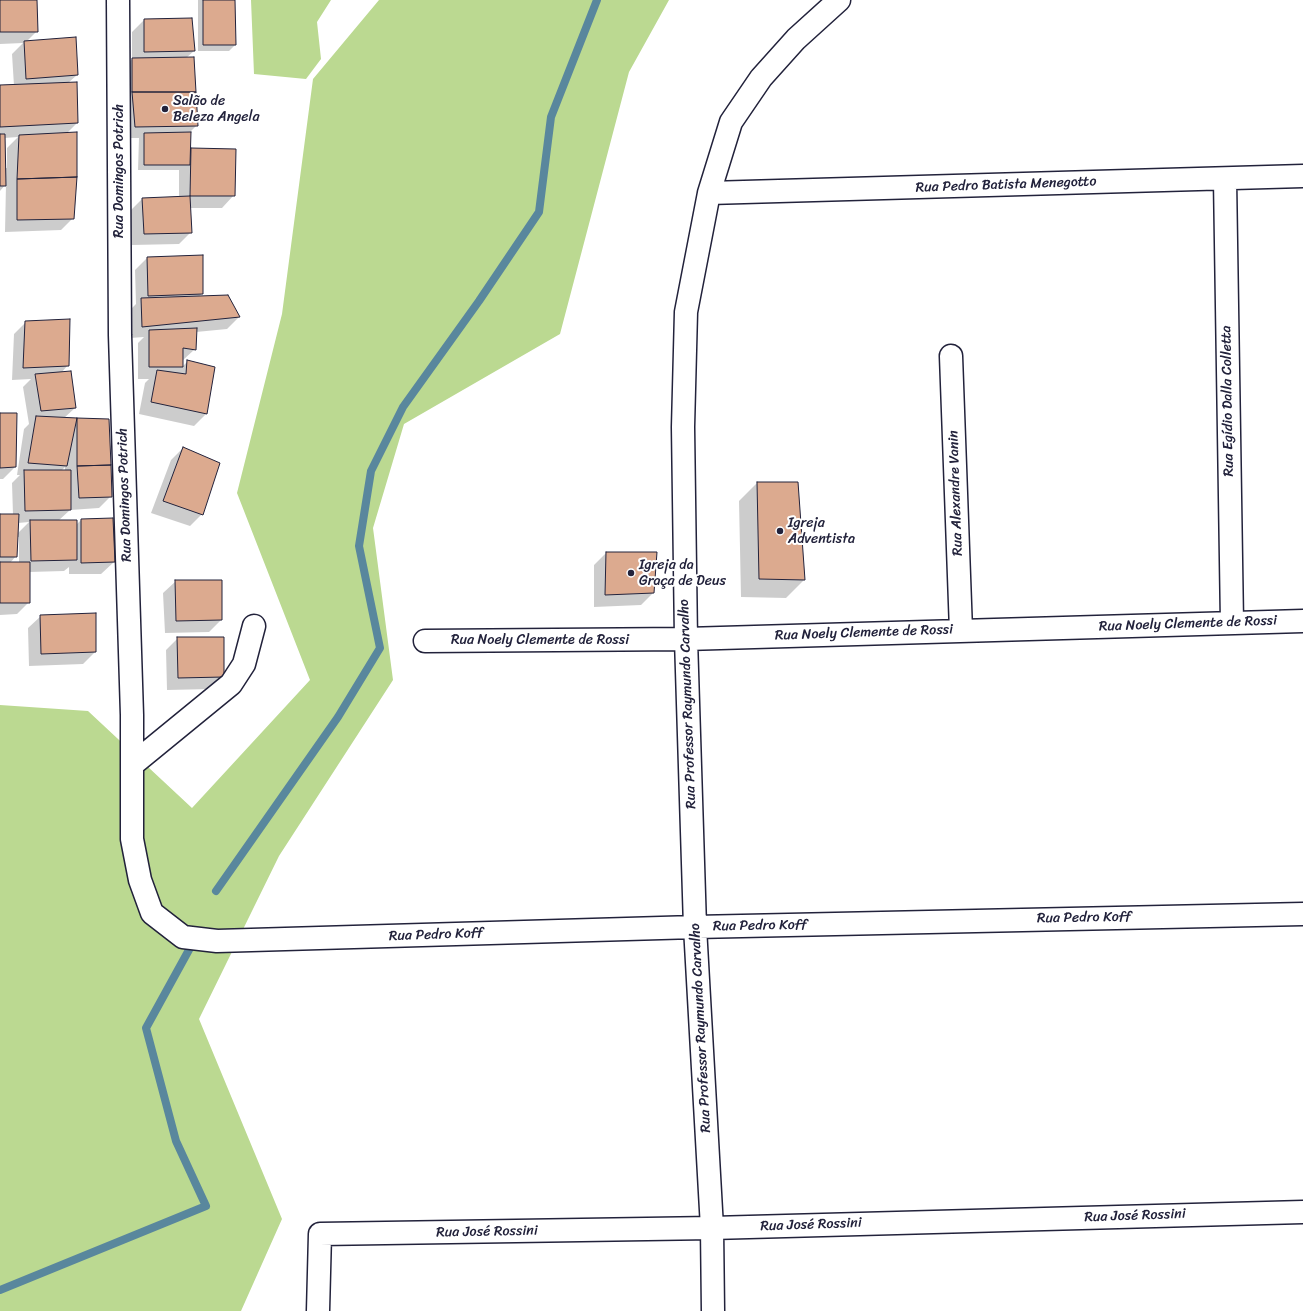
<!DOCTYPE html>
<meta charset="utf-8">
<style>
body{margin:0}
canvas{display:block;background:#fff}
</style>
<canvas width="1303" height="1311"></canvas>
<script>
const ctx = document.querySelector('canvas').getContext('2d');
ctx.lineJoin = 'round';
function fill(path, color) {
  ctx.fillStyle = color;
  ctx.fill(path, 'evenodd');
}
function shape(rows) {
  const path = new Path2D();
  for (const r of rows) {
    path.moveTo(r[0], r[1]);
    for (let i = 2; i < r.length; i += 2) path.lineTo(r[i], r[i + 1]);
  }
  return path;
}
function stroke(path, color, width, dash) {
  ctx.strokeStyle = color;
  ctx.lineWidth = width;
  ctx.lineCap = dash ? 'butt' : 'round';
  ctx.setLineDash(dash || []);
  ctx.stroke(path);
}
function write(font, color, halo, rows, align = 'center') {
  ctx.font = font + ' Sriracha,sans-serif';
  ctx.lineWidth = 4;
  ctx.setLineDash([]);
  ctx.textBaseline = 'middle';
  ctx.strokeStyle = halo;
  ctx.fillStyle = color;
  for (const [text, x, y, turn = 0] of rows) {
    ctx.save();
    ctx.translate(x, y);
    ctx.rotate((+turn || 0) * Math.PI / 180);
    ctx.textAlign = isNaN(turn) ? turn : align;
    if (halo) ctx.strokeText(text, 0, 0);
    ctx.fillText(text, 0, 0);
    ctx.restore();
  }
}
const green = shape([
 [251,0,331,0,317,22,321,59,306,79,254,74],
 [379,0,669,0,629,72,560,334,404,424,373,528,393,680,279,856,199,1019,282,1219,241,1311,0,1311,0,705,88,711,192,808,310,680,237,493,282,314,313,79]
]);
const shadow = shape([
 [0,0,36,0,37,31,26,42,77,75,68,83,76,83,77,123,67,133,73,218,61,230,5,232,6,184,0,191,0,86,14,86,12,54,23,43,0,44],
 [18,137,7,148,7,168,5,168,4,138],
 [198,0,234,0,235,45,229,51,198,51],
 [191,19,194,51,186,58,197,125,190,132,190,149,235,150,234,195,222,208,190,208,191,232,179,244,132,245,130,211,142,199,179,197,179,170,138,170,139,138,124,138,120,71,132,59,132,32,144,20],
 [147,258,202,294,198,297,228,296,239,317,227,329,196,332,195,349,182,361,182,367,188,361,206,414,194,426,139,414,145,383,149,379,138,379,138,343,144,337,130,338,129,311,136,304,135,270],
 [26,322,68,365,61,373,75,408,64,418,108,420,111,496,99,508,70,510,58,521,76,525,81,520,114,562,101,574,69,574,69,567,64,571,29,572,29,602,17,614,0,615,0,515,13,515,12,483,20,475,17,475,24,429,29,424,23,387,31,379,12,380,14,334],
 [65,467,65,471,61,471],
 [29,522,17,534,18,523],
 [17,537,19,537,19,563,10,563,16,556],
 [0,414,15,467,3,479,0,479],
 [183,448,202,514,190,526,151,513,171,460],
 [757,483,797,483,804,580,786,598,741,597,739,501],
 [606,553,653,593,641,605,594,607,594,565],
 [176,581,221,620,209,632,165,633,163,593],
 [41,616,95,652,83,664,29,666,28,628],
 [178,638,223,677,211,689,167,690,166,650]
]);
const stream = shape([
 [216,891,338,717,380,648,359,546,371,471,403,407,479,301,539,212,551,117,597,0],
 [0,1290,206,1206,176,1141,146,1028,190,948]
]);
const building = shape([
 [0,0,37,0,38,32,0,32,0,0],
 [203,0,235,0,236,45,203,45,203,0],
 [192,18,195,51,144,52,144,19,192,18],
 [76,37,78,75,26,79,24,41,76,37],
 [194,57,196,92,132,92,132,58,194,57],
 [77,82,78,123,0,127,0,85,77,82],
 [132,92,196,92,198,126,135,127,132,92],
 [77,132,77,177,17,179,19,135,77,132],
 [191,132,190,165,144,165,144,133,191,132],
 [0,134,5,134,6,186,0,186,0,134],
 [191,148,236,149,235,196,190,196,191,148],
 [77,177,74,219,17,220,17,179,77,177],
 [190,196,192,233,144,234,142,198,190,196],
 [203,255,203,294,148,296,147,257,203,255],
 [228,295,240,317,142,327,141,298,228,295],
 [70,319,69,366,23,368,25,321,70,319],
 [197,328,196,350,183,348,183,367,149,367,149,330,197,328],
 [187,360,215,367,207,414,151,402,157,370,186,374,187,360],
 [71,371,76,408,41,411,35,374,71,371],
 [0,413,17,413,16,467,0,468,0,413],
 [36,416,77,418,67,466,28,463,36,416],
 [77,418,109,419,111,465,77,466,77,418],
 [183,447,220,463,203,515,163,501,183,447],
 [111,465,112,497,79,498,77,466,111,465],
 [24,470,71,470,71,510,25,511,24,470],
 [757,482,798,482,805,580,759,579,757,482],
 [0,514,19,514,17,557,0,557,0,514],
 [113,518,115,562,81,563,81,519,113,518],
 [30,520,77,520,77,560,31,561,30,520],
 [606,552,657,552,654,593,605,595,606,552],
 [0,562,30,562,30,603,0,603,0,562],
 [175,580,222,580,222,620,176,621,175,580],
 [96,613,96,652,41,654,40,615,96,613],
 [177,637,224,637,224,677,178,678,177,637]
]);
const minor = shape([
 [118,0,120,335,132,715,132,839,140,880,152,913,183,937,217,941,695,927,1303,914],
 [1225,179,1232,623],
 [709,193,1303,176],
 [951,356,961,631],
 [425,641,686,639,1303,621],
 [132,765,231,684,244,664,254,626],
 [318,1311,320,1234,712,1228,1303,1212],
 [713,1311,712,1228,695,927,686,639,683,427,686,312,709,193,731,122,761,78,796,39,839,0]
]);
const markers = [
 [165,109,4,"#22223b"],
 [780,531,4,"#22223b"],
 [631,573,4,"#22223b"]
];
const poiNames = [
 ["Salão de",173,101],
 ["Beleza Angela",173,117],
 ["Igreja",788,523],
 ["Adventista",788,539],
 ["Igreja da",639,565],
 ["Graça de Deus",639,581]
];
const streetNames = [
 ["Rua Domingos Potrich",119,171,-90],
 ["Rua Pedro Batista Menegotto",1006,185,-2],
 ["Rua Egídio Dalla Colletta",1228,401,-91],
 ["Rua Alexandre Vanin",956,493,-92],
 ["Rua Domingos Potrich",125,495,-92],
 ["Rua Noely Clemente de Rossi",1188,624,-2],
 ["Rua Noely Clemente de Rossi",864,633,-2],
 ["Rua Noely Clemente de Rossi",540,640],
 ["Rua Professor Raymundo Carvalho",688,704,-92],
 ["Rua Pedro Koff",1084,918,-1],
 ["Rua Pedro Koff",760,926,-1],
 ["Rua Pedro Koff",436,935,-2],
 ["Rua Professor Raymundo Carvalho",701,1028,-93],
 ["Rua José Rossini",1135,1216,-2],
 ["Rua José Rossini",811,1225,-2],
 ["Rua José Rossini",487,1232,-1]
];
fill(green, '#bbd991');
fill(shadow, '#0003');
stroke(stream, '#59879d', 8);
fill(building, '#dcaa8f');
stroke(building, '#22223b', 1);
stroke(minor, '#22223b', 25);
stroke(minor, '#fff', 22);
for (const [x, y, r, color] of markers) {
  const dot = new Path2D();
  dot.arc(x, y, r, 0, 2 * Math.PI);
  ctx.fillStyle = color;
  ctx.fill(dot);
  stroke(dot, '#fff', 1.5);
}
write('14px', '#22223b', '#fff', poiNames, 'left');
write('14px', '#22223b', '#fff', streetNames);
</script>
